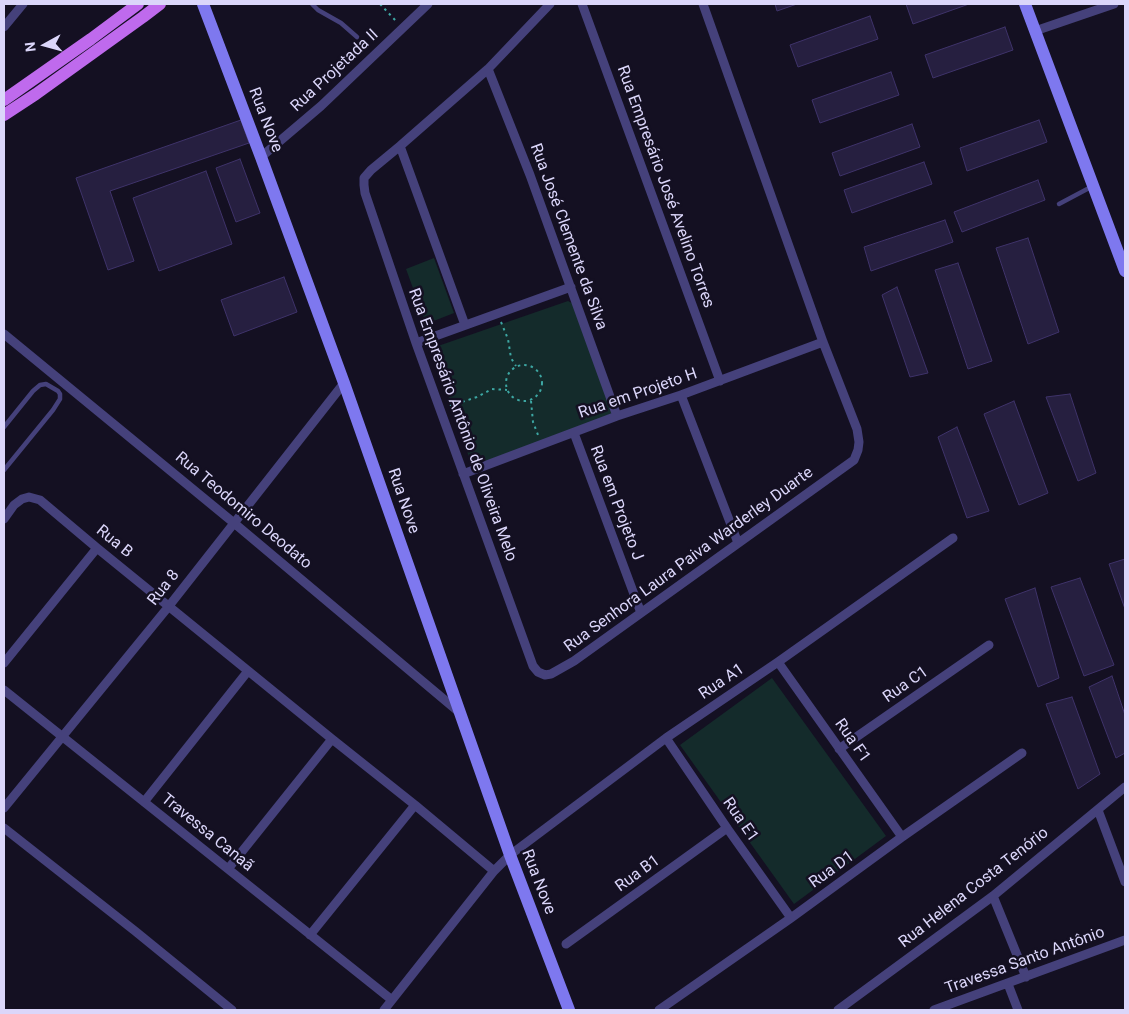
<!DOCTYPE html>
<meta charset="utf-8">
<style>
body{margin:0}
#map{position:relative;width:1129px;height:1014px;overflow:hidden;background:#141022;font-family:Roboto,sans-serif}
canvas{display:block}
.frame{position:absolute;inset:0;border:5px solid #dbd6fa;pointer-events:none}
.north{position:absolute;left:20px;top:20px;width:50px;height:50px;-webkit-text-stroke:4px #141022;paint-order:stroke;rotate:263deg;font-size:14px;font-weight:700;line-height:20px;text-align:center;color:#dbd6fa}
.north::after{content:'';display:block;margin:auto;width:18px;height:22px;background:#dbd6fa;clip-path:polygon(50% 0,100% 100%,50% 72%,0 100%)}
</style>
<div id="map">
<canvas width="1129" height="1014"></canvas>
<div class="frame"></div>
<div class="north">N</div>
</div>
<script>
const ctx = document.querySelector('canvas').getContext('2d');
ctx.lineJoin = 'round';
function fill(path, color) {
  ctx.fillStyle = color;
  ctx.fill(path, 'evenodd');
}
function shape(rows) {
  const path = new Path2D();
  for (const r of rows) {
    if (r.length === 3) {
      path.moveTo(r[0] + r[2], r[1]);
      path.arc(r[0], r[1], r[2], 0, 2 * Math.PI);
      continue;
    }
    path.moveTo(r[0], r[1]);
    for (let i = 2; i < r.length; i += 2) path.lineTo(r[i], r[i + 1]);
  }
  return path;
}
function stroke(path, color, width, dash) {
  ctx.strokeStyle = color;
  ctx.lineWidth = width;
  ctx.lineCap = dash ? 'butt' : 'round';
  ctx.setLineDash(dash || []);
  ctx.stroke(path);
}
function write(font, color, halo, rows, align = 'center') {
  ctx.font = font + ' Roboto,sans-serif';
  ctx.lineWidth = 5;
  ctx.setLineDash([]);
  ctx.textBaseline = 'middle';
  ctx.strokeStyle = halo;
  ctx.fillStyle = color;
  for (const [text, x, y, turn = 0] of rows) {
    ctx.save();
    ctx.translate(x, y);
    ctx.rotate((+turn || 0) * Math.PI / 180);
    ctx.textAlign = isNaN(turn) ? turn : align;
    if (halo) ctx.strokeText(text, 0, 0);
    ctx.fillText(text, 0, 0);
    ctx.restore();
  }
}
const green = shape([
 [434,258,454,313,426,324,406,269],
 [568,301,577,306,615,409,610,421,475,466,470,460,434,354,438,346],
 [772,678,886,836,794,904,680,745]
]);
const building = shape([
 [775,4,797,4,777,11,775,4],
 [906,4,969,4,913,24,906,4],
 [870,16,878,39,798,67,790,45,870,16],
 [1005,27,1013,50,933,78,925,55,1005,27],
 [891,72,899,95,820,123,812,100,891,72],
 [241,120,249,143,110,191,134,261,108,270,76,178,241,120],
 [1039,120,1047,142,967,171,960,148,1039,120],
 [912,124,920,147,840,176,832,153,912,124],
 [240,159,260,213,236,222,216,168,240,159],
 [924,162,932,184,852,213,844,190,924,162],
 [206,171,232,244,159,271,133,198,206,171],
 [1038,180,1045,200,962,232,954,212,1038,180],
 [945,220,953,242,871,271,864,247,945,220],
 [1028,238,1059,332,1028,344,996,248,1028,238],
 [958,263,992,361,968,369,935,270,958,263],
 [284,277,297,312,234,336,221,300,284,277],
 [897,287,928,373,910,377,882,295,897,287],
 [1070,394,1096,473,1078,481,1046,397,1070,394],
 [1014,401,1048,493,1019,505,984,414,1014,401],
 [957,427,989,511,967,518,938,437,957,427],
 [1125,559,1125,609,1109,564,1125,559],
 [1080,578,1114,665,1084,676,1051,587,1080,578],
 [1035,588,1059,678,1038,687,1005,599,1035,588],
 [1112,676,1125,715,1125,753,1116,758,1089,687,1112,676],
 [1072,697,1100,774,1078,789,1046,704,1072,697]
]);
const path = shape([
 [380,4,396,21],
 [501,322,508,339,511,358,516,366],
 [524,383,18],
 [531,401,533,422,538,435],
 [450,406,477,397,492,389,507,390]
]);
const lane = shape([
 [312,4,318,10,341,23,357,37],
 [1059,204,1091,187],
 [4,427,33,391,40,385,46,384,58,391,60,394,60,399,53,410,4,470]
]);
const street = shape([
 [550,4,488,69,400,146,371,170,364,178,364,185,365,193,416,343,533,666,538,672,545,675,551,674,574,661,854,460,858,450,859,442,857,429,823,342,703,4],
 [582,4,720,381],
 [4,27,23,4],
 [1035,31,1114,4],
 [488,69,530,175,617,416],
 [400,146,465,325],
 [261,157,321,106,428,4],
 [4,334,234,523,459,712],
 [416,343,571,287],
 [681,395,738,543],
 [574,433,641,613],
 [463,474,617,416,681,395,823,342],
 [4,519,14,505,22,499,29,497,40,500,97,548,332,739,415,805,494,871],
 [778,662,902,837],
 [4,663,97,548],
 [4,690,392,1000],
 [666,738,727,828,791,918],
 [839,749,989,645],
 [144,802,248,671],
 [4,808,169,606,344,383],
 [1098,810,1125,882],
 [4,828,135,931,232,1010],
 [228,869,332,739],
 [993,896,1026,977],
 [310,935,415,805],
 [566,944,727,828],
 [1008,984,1018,1010],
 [384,1010,494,871,510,855,666,738,778,662,953,538],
 [659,1010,791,918,902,837,1022,753],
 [838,1010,993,896,1125,787],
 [934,1010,1125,940]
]);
const secondary = shape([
 [203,4,261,157,344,383,510,855,569,1010],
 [1025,4,1125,271]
]);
const primary = shape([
 [4,100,91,39,138,4],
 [4,115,36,94,143,17,160,4]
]);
const streetNames = [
 ["Rua Projetada II",335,71,-43],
 ["Rua Nove",265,120,69],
 ["Rua Empresário José Avelino Torres",665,187,70],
 ["Rua José Clemente da Silva",568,237,70],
 ["Rua em Projeto H",638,394,-19],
 ["Rua Empresário Antônio de Oliveira Melo",462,425,70],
 ["Rua Nove",403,501,71],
 ["Rua em Projeto J",616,503,69],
 ["Rua Teodomiro Deodato",243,511,40],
 ["Rua B",114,542,39],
 ["Rua Senhora Laura Paiva Warderley Duarte",689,560,-36],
 ["Rua 8",164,588,-52],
 ["Rua A1",722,682,-34],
 ["Rua C1",906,685,-35],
 ["Rua F1",852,741,55],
 ["Rua E1",740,820,55],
 ["Travessa Canaã",207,833,39],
 ["Rua D1",832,870,-36],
 ["Rua B1",638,874,-36],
 ["Rua Nove",538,882,69],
 ["Rua Helena Costa Tenório",974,888,-38],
 ["Travessa Santo Antônio",1025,961,-20]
];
fill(green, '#142b2b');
fill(building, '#261f40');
stroke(building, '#3f336a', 1);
stroke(path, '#3da7a3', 2, [2.5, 4]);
stroke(lane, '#45417b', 4.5);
stroke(street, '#45417b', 9);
stroke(secondary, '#7e78ef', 12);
stroke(primary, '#bf6aed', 12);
write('16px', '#dbd6fa', '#141022', streetNames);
</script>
